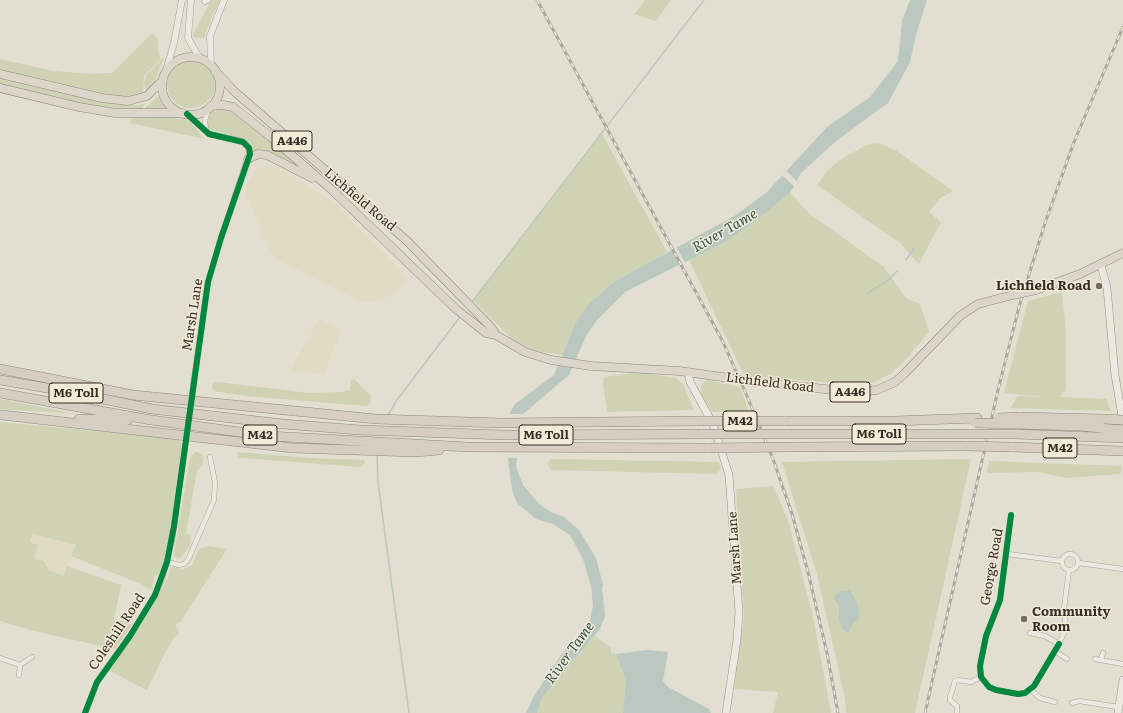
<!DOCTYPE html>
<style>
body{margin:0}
canvas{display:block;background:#e2ded0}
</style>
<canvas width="1123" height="713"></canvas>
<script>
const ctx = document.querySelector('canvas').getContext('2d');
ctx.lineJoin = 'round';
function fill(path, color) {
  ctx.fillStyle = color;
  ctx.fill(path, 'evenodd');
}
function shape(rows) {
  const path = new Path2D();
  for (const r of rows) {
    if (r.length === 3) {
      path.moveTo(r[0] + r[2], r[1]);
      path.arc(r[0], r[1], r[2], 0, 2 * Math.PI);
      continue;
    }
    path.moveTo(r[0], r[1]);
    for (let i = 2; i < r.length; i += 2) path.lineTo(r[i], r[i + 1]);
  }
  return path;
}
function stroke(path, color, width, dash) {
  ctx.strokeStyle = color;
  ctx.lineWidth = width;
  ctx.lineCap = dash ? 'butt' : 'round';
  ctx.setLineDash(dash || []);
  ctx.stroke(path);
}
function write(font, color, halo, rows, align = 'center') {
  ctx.font = font + ' Literata,serif';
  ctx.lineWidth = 3;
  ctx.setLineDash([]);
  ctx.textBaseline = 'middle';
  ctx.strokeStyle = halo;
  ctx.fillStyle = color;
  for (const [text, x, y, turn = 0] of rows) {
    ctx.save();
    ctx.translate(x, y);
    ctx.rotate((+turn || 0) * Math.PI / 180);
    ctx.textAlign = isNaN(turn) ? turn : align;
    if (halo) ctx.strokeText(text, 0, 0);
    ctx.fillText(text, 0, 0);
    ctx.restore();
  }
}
const farmland = shape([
 [266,165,282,170,332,201,387,256,407,278,407,282,401,288,380,301,362,302,278,260,270,250,264,237,246,195,246,186,251,177,257,169],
 [319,319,341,330,324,374,290,371],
 [32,534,76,545,64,576,47,570,34,559,29,543]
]);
const green = shape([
 [211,0,221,0,212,16,204,38,192,37],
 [645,0,671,0,656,21,634,14],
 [152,33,158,39,158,53,161,59,144,76,143,94,127,97,111,96,0,70,0,59,54,71,91,74,112,73],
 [164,57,154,84,146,91,144,83,146,76],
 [191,84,24],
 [0,77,75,96,119,104,139,105,148,102,143,106,143,111,108,109,0,85],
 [158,96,165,108,146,111,146,107],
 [220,109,229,110,240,116,305,170,253,154,252,146,241,137,211,130,208,127,207,118,212,112],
 [173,116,191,122,204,139,130,123,132,118],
 [602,134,667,252,653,262,614,282,575,324,562,355,537,351,515,342,473,300],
 [878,143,897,151,953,191,940,198,929,212,941,222,919,264,900,243,817,185,827,171,840,160,866,145],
 [790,193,811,215,884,267,906,298,920,304,929,332,906,359,890,374,872,383,832,383,744,375,689,260,725,242,758,219],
 [1062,292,1066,333,1066,390,1060,397,1106,399,1111,411,1010,408,1018,396,1045,397,1004,393,1028,301],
 [640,372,675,378,683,384,694,410,607,412,603,383,604,377],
 [354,379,371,396,371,402,367,406,246,396,214,391,212,386,214,382,218,382,309,393,342,392,350,390,351,381],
 [706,380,740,387,749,412,712,412,701,394,701,386],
 [0,399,20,403,77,414,0,409],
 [0,422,162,437,179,440,182,444,169,539,161,573,155,576,151,590,141,584,71,556,76,545,33,534,29,542,38,545,34,559,44,561,48,570,64,576,67,566,121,585,114,619,132,624,115,649,34,631,0,621],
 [195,452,198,452,201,454,204,462,197,471,186,533,191,535,190,545,181,557,178,558,174,557,174,553,190,458],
 [238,452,311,458,364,460,365,463,360,467,241,458,238,457,237,454],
 [550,459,719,462,721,469,716,474,551,470,548,464],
 [971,459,915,713,846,713,845,699,817,574,782,462],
 [989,461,1122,466,1121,474,1068,478,1037,472,987,473],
 [774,486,789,524,813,617,831,713,773,713,778,692,734,689,744,617,736,489],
 [209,546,227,549,180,622,177,623,175,626,179,630,179,635,175,636,165,653,147,690,108,670,143,622,169,576,170,569,174,566,182,570,192,565,199,549],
 [595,636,611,648,611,652,616,654,626,681,623,713,537,713,542,698]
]);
const water = shape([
 [910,0,927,0,916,35,910,62,888,103,836,141,801,173,790,193,758,219,725,242,625,292,597,320,586,336,569,375,523,414,509,414,515,404,554,375,575,324,588,305,614,282,736,215,767,192,827,127,870,97,898,61,902,21],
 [508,458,517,458,516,467,523,485,540,505,553,513,564,517,579,530,596,558,603,585,602,588,605,616,600,629,542,698,537,713,526,713,534,696,561,655,590,621,593,606,591,586,583,559,570,535,553,524,536,519,517,503,512,490],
 [850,590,857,602,860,619,853,623,849,633,843,630,839,620,839,605,833,598,841,591],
 [648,650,668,652,663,681,668,687,709,709,711,713,623,713,626,681,616,654]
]);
const pier = shape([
 [785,170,798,182,795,187,781,174],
 [675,245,686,264,680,266,670,248]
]);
const stream = shape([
 [906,260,914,248],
 [868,293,890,279,897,271],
 [471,303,704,0],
 [388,415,397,400,460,317],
 [377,455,378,482,409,713]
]);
const minor = shape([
 [187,114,209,134,240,140,246,144,250,150,221,238,208,282,193,386],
 [206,131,205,120,209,108],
 [1011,515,1000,600,986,636,980,666,981,677,989,687,996,690,1018,694,1025,693,1034,686,1059,644],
 [1070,562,8],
 [1007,554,1062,561],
 [167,562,179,565,184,564,188,560,214,500,215,483,210,457],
 [1079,563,1123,569],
 [1030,633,1045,636,1059,644,1066,628,1064,608,1069,570],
 [1055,651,1067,659],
 [0,658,20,665],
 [1095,659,1123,664],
 [1101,660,1103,653],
 [19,675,20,665,32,657],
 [1031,690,1040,698,1055,702],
 [1072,703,1079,701,1118,707],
 [85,713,97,682,130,636,155,595,162,580,172,541,185,449],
 [957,713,957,706,950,700,950,697,955,681,958,680,971,682,981,677]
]);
const tertiary = shape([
 [191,0,188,38,200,59],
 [205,1,207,0],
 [211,65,210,36,224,0],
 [166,71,174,43,182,0]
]);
const secondary = shape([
 [1101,265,1107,288,1115,375,1123,422],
 [688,372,690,382,713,424,729,475,739,612,737,640,726,713],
 [1118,713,1123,680]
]);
const trunk = shape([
 [191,86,29],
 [216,72,235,92,406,240,491,327,496,335],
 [0,74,102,98,128,101,147,96,163,80],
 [0,88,79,107,115,113,183,113],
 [211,106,223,105,233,107,271,137,332,190,456,309,486,333,496,335,525,352,551,360,591,366,679,371,722,377],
 [248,159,258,154,267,155,312,178],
 [1036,290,1080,274,1123,253],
 [756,382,854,392,877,390,895,382,904,374,960,316,978,304,1013,295]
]);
const motorway = shape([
 [0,369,133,395,376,419,501,423,697,421],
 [0,380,64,391,152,409,283,424,360,430,505,435,702,434],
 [0,393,151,420,269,436,468,447,709,448],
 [2,415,293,448,415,452,439,450],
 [1019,417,1105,419],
 [79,419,128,420],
 [784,421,895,421,977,418],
 [1017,424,1081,426,1123,430],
 [786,434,971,434],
 [1015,434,1123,438],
 [789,447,967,446],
 [1011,447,1123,451]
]);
const rail = shape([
 [537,0,723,342,747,396,773,459,792,514,808,572,827,653,838,713],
 [925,713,998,390,1019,307,1045,223,1074,142,1123,27]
]);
const minorBridge = shape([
 [185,449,193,386]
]);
const trunkBridge = shape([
 [1013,295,1036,290],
 [722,377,756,382]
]);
const motorwayBridge = shape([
 [998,418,1019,417],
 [1105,419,1123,420],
 [697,421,784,421],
 [975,423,1017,424],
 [702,434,786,434],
 [971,434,1015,434],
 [967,446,1011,447],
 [709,448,789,447]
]);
const cycleway = shape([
 [1011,515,1000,600,986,636,980,666,981,677,989,687,996,690,1018,694,1025,693,1034,686,1059,644],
 [85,713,97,682,130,636,155,595,167,562,174,526,208,282,221,238,250,154,249,148,243,142,209,134,187,114]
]);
const markers = [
 [1099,286,4,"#736a5e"],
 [1024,619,4,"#736a5e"]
];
const shields = [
 [292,141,40],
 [850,392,40],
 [76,393,54],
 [740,421,34],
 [879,434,54],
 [260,435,34],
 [546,435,54],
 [1060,448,34]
];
const shieldNames = [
 ["A446",292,141],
 ["A446",850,392],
 ["M6 Toll",76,393],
 ["M42",740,421],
 ["M6 Toll",879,434],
 ["M42",260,435],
 ["M6 Toll",546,435],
 ["M42",1060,448]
];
const streetNames = [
 ["Lichfield Road",360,200,40],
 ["Marsh Lane",193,315,-81],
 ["Lichfield Road",770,383,7],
 ["Marsh Lane",735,548,-94],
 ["George Road",992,567,-80],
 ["Coleshill Road",117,632,-56]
];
const poiNames = [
 ["Lichfield Road",1091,286],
 ["Community",1032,612,"left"],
 ["Room",1032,627,"left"]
];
const waterNames = [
 ["River Tame",725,231,-30],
 ["River Tame",570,653,-54]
];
fill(farmland, '#e0dbc2');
fill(green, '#d0d2b4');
fill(water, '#bac8c0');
fill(pier, '#e2ded0');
stroke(stream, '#bac8c0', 1.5);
stroke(minor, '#a8a398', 5.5);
stroke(tertiary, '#a8a398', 7);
stroke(secondary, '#989388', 8);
stroke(trunk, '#8e897f', 9);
stroke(motorway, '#8e897f', 10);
stroke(minor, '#ebe8e1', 4.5);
stroke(tertiary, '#ebe8e1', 6);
stroke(secondary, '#ebe8e1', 7);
stroke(trunk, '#dcd6ca', 8);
stroke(motorway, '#d5cec1', 9);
stroke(rail, '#aca8a1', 3);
stroke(rail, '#f2ebd7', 1.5, [4.5]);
stroke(minorBridge, '#a8a398', 5.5, []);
stroke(trunkBridge, '#8e897f', 9, []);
stroke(motorwayBridge, '#8e897f', 10, []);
stroke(minorBridge, '#ebe8e1', 4.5);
stroke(trunkBridge, '#dcd6ca', 8);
stroke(motorwayBridge, '#d5cec1', 9);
stroke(cycleway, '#00873e', 6);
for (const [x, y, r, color] of markers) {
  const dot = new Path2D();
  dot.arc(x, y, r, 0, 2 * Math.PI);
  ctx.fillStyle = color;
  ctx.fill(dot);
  stroke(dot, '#f2ebd7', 1.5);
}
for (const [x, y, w] of shields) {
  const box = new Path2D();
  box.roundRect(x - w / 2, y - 10, w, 20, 3);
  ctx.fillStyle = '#f2ebd7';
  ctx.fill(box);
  stroke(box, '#372c21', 1);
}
write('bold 12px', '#372c21', null, shieldNames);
write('13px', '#372c21', '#f2ebd7', streetNames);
write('bold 13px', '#372c21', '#f2ebd7', poiNames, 'right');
write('italic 14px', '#325553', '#f2ebd7', waterNames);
</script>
